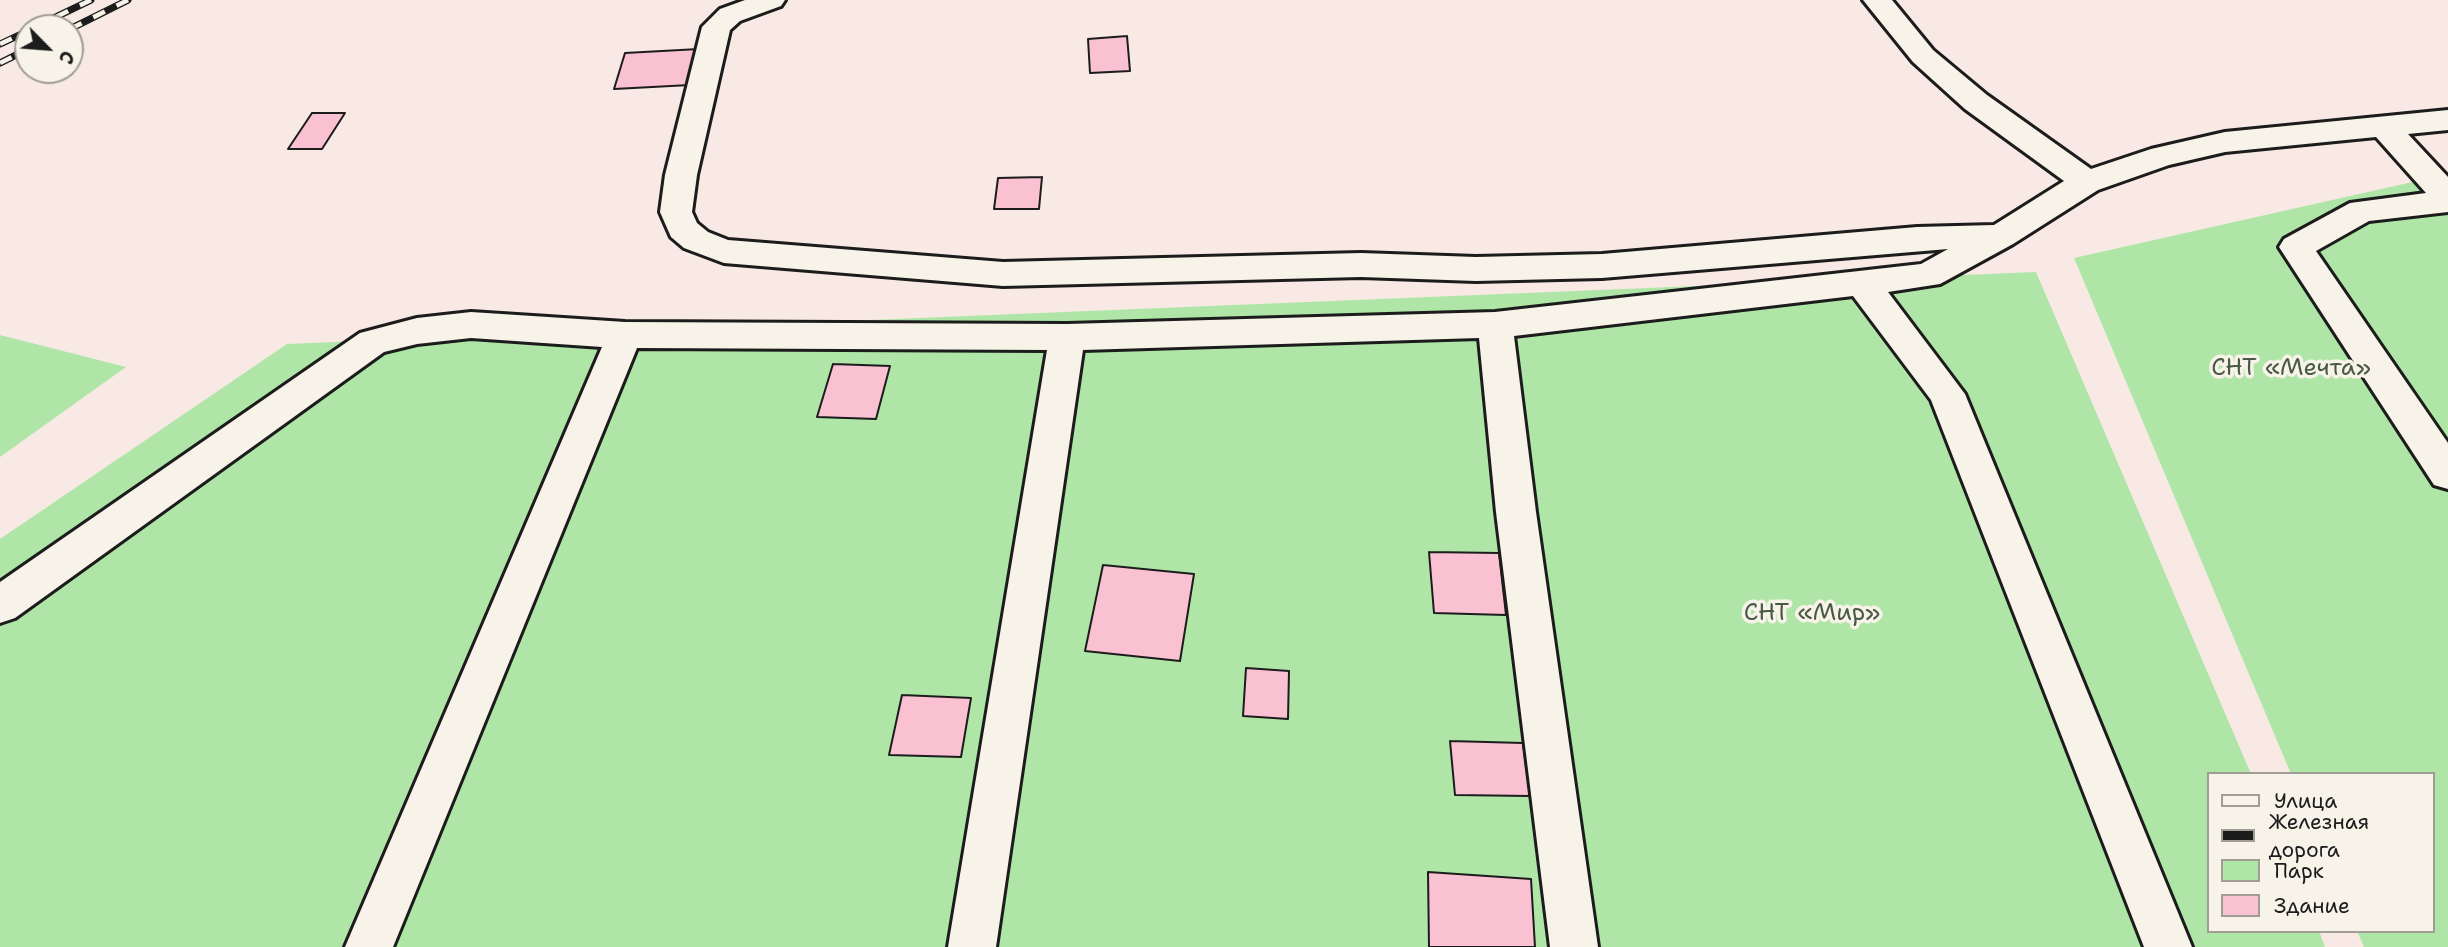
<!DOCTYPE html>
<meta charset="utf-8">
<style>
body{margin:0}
#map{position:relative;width:2448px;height:947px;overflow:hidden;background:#f8e9e4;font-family:"Shantell Sans",sans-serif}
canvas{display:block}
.legend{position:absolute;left:2207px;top:772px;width:228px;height:161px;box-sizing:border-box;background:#f7f3e8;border:2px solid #9f9d96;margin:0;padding:9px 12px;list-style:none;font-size:21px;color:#1c1c1c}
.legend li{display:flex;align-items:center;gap:14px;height:35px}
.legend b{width:35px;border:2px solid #9f9d96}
.north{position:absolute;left:14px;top:14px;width:70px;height:70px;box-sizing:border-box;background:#f7f3e8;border:2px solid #9f9d96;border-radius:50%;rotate:115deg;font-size:19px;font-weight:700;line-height:28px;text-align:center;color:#1c1c1c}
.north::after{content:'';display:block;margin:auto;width:24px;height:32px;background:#1c1c1c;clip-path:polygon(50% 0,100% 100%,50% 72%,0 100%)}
</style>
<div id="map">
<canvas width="2448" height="947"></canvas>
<ul class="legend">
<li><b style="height:9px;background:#f7f3e8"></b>Улица</li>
<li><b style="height:9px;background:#1c1c1c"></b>Железная дорога</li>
<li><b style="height:19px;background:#afe6a8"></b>Парк</li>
<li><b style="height:19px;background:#fac1d3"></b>Здание</li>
</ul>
<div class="north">С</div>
</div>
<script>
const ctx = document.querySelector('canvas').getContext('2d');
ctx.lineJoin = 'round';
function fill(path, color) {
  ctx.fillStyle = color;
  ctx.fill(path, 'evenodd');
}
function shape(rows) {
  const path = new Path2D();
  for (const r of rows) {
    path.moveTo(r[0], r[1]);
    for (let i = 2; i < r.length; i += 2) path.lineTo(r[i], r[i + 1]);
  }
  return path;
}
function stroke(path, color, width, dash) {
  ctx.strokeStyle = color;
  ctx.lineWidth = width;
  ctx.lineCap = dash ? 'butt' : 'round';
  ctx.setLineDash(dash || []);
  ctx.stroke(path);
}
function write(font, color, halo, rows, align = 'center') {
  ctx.font = font + ' "Shantell Sans",sans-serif';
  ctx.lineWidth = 7;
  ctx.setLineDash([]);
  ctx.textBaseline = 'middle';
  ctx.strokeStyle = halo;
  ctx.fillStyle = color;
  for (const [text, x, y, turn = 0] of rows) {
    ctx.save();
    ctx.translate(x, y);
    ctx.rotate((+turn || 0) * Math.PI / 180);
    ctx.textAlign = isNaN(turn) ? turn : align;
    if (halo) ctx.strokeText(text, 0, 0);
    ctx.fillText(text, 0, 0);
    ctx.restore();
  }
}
const green = shape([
 [2448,174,2448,947,2364,947,2357,931,2432,931,2432,774,2291,774,2074,258],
 [2036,272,2251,774,2208,774,2208,931,2319,931,2325,947,0,947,0,539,287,344],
 [0,335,126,367,0,457]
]);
const building = shape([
 [1127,36,1130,71,1090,73,1088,39,1127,36],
 [699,49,690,85,614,89,625,53,699,49],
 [312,113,345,113,322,149,288,149,312,113],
 [1042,177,1039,209,994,209,998,178,1042,177],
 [833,364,890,366,876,419,817,417,833,364],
 [1429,552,1499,553,1506,615,1434,613,1429,552],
 [1103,565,1194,574,1180,661,1085,651,1103,565],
 [1246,668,1289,671,1288,719,1243,716,1246,668],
 [902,695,971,698,961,757,889,755,902,695],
 [1450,741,1523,743,1530,796,1455,795,1450,741],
 [1428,872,1531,879,1535,947,1429,947,1428,872]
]);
const minor = shape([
 [745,0,785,0,781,6,740,21,730,30,697,175,692,212,697,223,708,232,728,240,1003,262,1361,253,1476,257,1602,254,1917,227,1994,225,2064,181,1965,109,1913,62,1863,0,1892,0,1933,50,1987,95,2091,169,2151,149,2225,132,2448,110,2448,130,2408,134,2448,177,2448,212,2369,221,2316,251,2448,443,2448,489,2434,485,2279,247,2284,239,2350,203,2426,193,2376,137,2225,152,2169,165,2098,190,2013,244,1940,284,1888,292,1965,394,2192,947,2144,947,1931,400,1853,296,1514,336,1536,512,1598,947,1550,947,1496,512,1479,338,1083,350,996,947,948,947,1047,350,637,348,393,947,345,947,602,347,471,338,417,344,384,352,15,618,0,623,0,582,360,333,417,318,471,312,625,322,1067,324,1495,312,1921,264,1948,249,1602,278,1476,281,1361,277,1003,286,724,263,684,248,671,237,660,212,665,175,702,27,720,9,745,0]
]);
const rail = shape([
 [33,28,91,0],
 [70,29,128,0],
 [0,44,28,31],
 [0,63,28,49]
]);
const parkNames = [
 ["СНТ «Мечта»",2291,369],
 ["СНТ «Мир»",1812,614]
];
fill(green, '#afe6a8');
fill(building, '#fac1d3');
stroke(building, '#1c1c1c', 2);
stroke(minor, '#1c1c1c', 6);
fill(minor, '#f7f3e8');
stroke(rail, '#1c1c1c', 7);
stroke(rail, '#f7f3e8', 4.5, [13]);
write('24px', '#485946', '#f7f3e8', parkNames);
</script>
